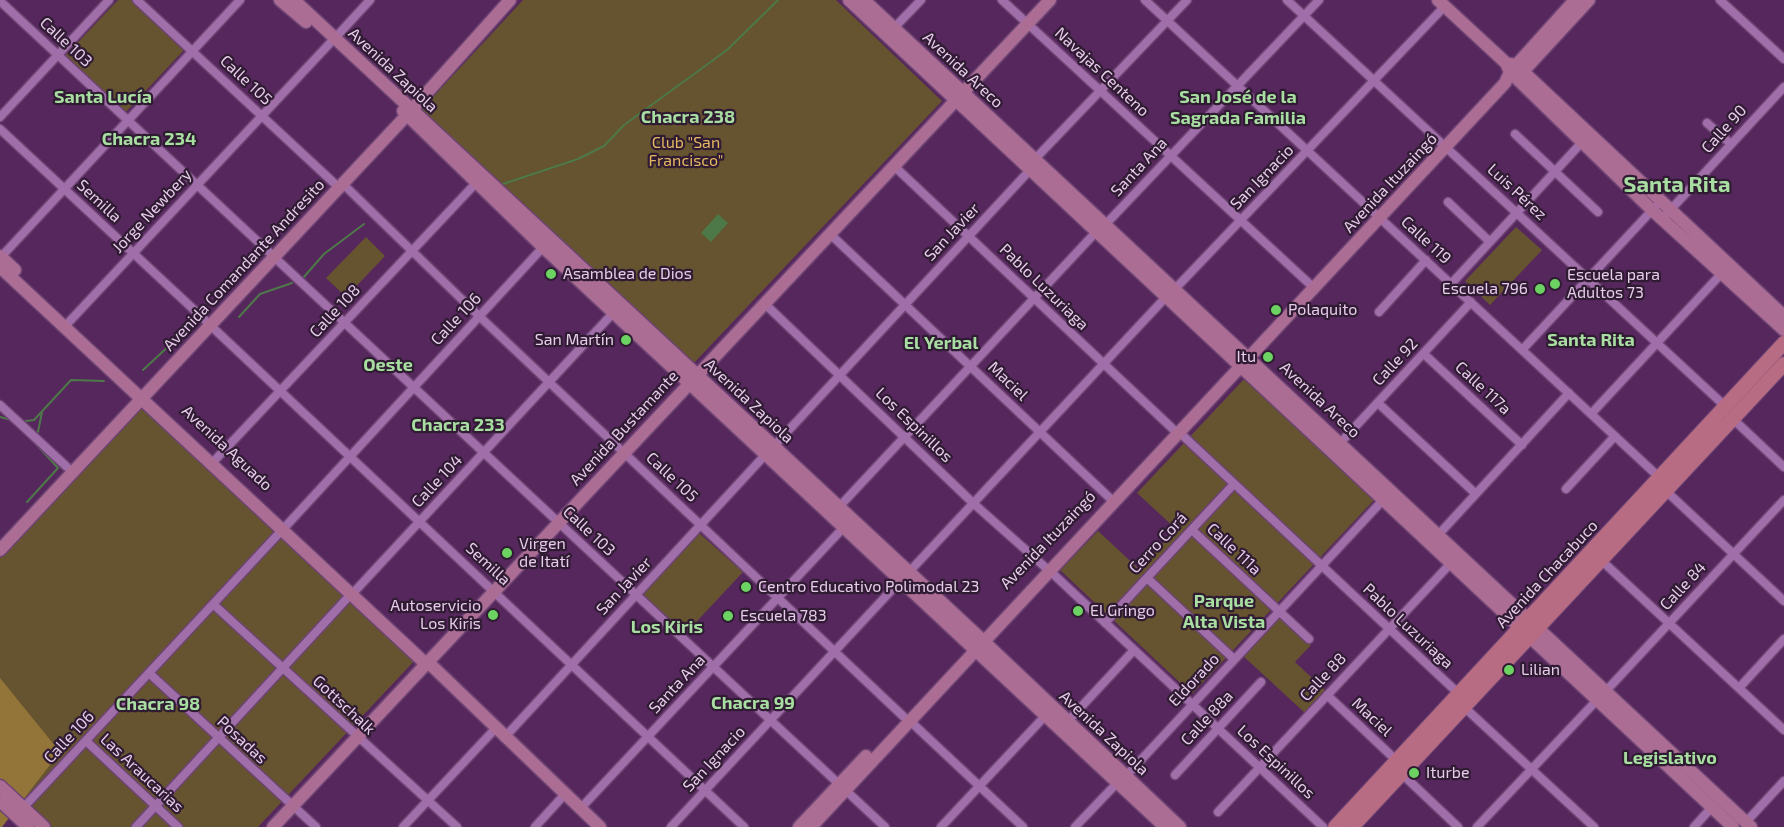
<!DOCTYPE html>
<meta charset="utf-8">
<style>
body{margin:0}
canvas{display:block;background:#55275c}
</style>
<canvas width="1784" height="827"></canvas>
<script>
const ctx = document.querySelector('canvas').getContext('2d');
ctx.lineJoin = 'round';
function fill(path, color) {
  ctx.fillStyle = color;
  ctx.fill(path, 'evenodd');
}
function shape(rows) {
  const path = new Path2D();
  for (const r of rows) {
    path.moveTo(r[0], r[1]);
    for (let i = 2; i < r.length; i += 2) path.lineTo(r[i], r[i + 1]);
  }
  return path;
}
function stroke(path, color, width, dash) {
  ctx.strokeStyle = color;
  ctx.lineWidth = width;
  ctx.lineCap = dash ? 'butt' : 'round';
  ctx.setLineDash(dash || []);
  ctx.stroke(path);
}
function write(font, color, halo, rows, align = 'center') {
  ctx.font = font + ' "Exo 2",sans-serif';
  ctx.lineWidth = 4.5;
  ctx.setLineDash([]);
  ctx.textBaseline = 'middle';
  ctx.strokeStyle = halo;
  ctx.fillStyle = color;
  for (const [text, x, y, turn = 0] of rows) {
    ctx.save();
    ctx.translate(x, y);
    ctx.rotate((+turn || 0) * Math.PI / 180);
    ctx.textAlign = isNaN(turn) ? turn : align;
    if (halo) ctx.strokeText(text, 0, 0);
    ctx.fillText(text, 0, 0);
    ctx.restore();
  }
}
const green = shape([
 [118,0,133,0,185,49,125,113,65,56],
 [523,0,836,0,942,101,693,364,419,112],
 [1516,227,1542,250,1490,305,1465,281],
 [366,237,385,256,346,297,326,278],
 [1245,378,1374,500,1192,694,1060,570,1098,531,1139,569,1176,529,1137,493],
 [144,401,418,657,258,827,44,827,0,786,0,554],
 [699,533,743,572,686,633,642,594],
 [1279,616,1311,645,1295,662,1326,691,1305,713,1242,655]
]);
const forest = shape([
 [0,678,60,752,2,827,0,827]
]);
const water = shape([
 [718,214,728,223,711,242,701,233]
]);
const stream = shape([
 [500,185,578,159,604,146,624,125,727,50,778,0],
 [303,278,324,254,364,224],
 [239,317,260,294,292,283],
 [143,370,187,329],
 [0,417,11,420],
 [26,421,34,420,71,380,104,381],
 [38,432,42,412],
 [27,502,58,468,36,444]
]);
const street = shape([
 [137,0,334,183],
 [1002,0,1314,288],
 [1145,0,1660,478],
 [1287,0,1726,407],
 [1720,0,1784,59],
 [0,1,269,252],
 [894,28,921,0],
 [335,38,370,0],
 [0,117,109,0],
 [1707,123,1731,144],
 [0,129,205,320],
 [1515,134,1598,212],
 [1035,159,1187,0],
 [893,165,1174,430],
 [342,183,479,316,904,717],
 [1448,202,1490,242],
 [1662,219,1784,87],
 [1105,225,1319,0],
 [829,233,1114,502],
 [273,256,885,827],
 [1,257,240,0],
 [1451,284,1585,139],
 [1174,290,1445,6],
 [764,303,973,503,1045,567],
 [1379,312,1426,260],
 [69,322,331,42],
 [210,325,744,827],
 [1522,350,1655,207],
 [1424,354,1522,445],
 [1378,403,1476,494],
 [0,405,67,467],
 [1591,414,1722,273],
 [1733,419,1784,467],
 [1179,432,1459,694],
 [1341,442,1471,302],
 [774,446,1030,170],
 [215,460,476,183],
 [1566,489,1615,436],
 [1666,491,1784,601],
 [839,507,1096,232],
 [286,526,546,244],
 [1192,530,1309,639],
 [1439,534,1569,393],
 [1601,560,1784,730],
 [1050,571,1323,827],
 [909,572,1166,297],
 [1147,578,1234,659],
 [355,591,614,312],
 [213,604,457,827],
 [1105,623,1234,484],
 [149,673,316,827],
 [1739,688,1784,639],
 [1605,692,1784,500],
 [1327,695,1397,761],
 [1464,707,1594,827],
 [910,721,1023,827],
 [1068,721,1134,650],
 [504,738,766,454],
 [86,741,178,827],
 [1402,774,1458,827],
 [1175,775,1261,682],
 [1126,776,1383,500],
 [23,808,283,529],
 [580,809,844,527],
 [1218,812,1451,563],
 [1746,822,1784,781],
 [136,827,352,593],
 [403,827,495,729],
 [535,827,565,794],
 [671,827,901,580],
 [941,827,1046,715],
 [1075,827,1117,783],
 [1477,827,1597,700],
 [1694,827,1712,807]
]);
const secondary = shape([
 [280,0,306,22],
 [294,0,979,637,1180,827],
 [849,0,1733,827],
 [864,0,1751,827],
 [1438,0,1506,63,1510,72,1652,210,1784,330],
 [1510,64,1516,65,1784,316],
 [1517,78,1589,0],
 [403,111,543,247,1165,827],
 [0,256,15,270],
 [0,267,426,664,431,665,600,827],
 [0,550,407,115,510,0],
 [0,786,44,827],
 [0,801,28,827],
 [273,827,1050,0],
 [799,827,866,756],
 [811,827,1505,83,1510,72,1575,0]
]);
const primary = shape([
 [1335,827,1784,343],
 [1352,827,1784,364]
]);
const markers = [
 [551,274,6,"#6cd362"],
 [1555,284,6,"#6cd362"],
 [1540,289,6,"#6cd362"],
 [1276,310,6,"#6cd362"],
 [626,340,6,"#6cd362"],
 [1268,357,6,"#6cd362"],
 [507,553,6,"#6cd362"],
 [746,587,6,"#6cd362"],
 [1078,611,6,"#6cd362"],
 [493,615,6,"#6cd362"],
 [728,616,6,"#6cd362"],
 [1509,670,6,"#6cd362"],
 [1414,773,6,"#6cd362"]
];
const streetNames = [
 ["Calle 103",66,42,43],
 ["Avenida Zapiola",393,70,43],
 ["Avenida Areco",963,70,43],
 ["Navajas Centeno",1102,72,43],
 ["Calle 105",246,80,43],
 ["Calle 90",1724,129,-48],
 ["Santa Ana",1139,167,-47],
 ["San Ignacio",1262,177,-46],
 ["Avenida Ituzaingó",1390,183,-47],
 ["Luis Pérez",1517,192,43],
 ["Semilla",99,201,43],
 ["Jorge Newbery",152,211,-47],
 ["San Javier",952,232,-47],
 ["Calle 119",1426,240,43],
 ["Avenida Comandante Andresito",244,265,-47],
 ["Pablo Luzuriaga",1044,287,44],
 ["Calle 108",335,311,-47],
 ["Calle 106",456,319,-47],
 ["Calle 92",1395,362,-47],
 ["Maciel",1008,381,44],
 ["Calle 117a",1483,388,43],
 ["Avenida Areco",1320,400,43],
 ["Avenida Zapiola",749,401,43],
 ["Los Espinillos",914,425,44],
 ["Avenida Bustamante",624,428,-47],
 ["Avenida Aguado",227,448,43],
 ["Calle 105",672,477,43],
 ["Calle 104",437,481,-47],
 ["Calle 103",589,531,43],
 ["Avenida Ituzaingó",1048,540,-46],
 ["Cerro Corá",1158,543,-47],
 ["Calle 111a",1234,549,43],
 ["Semilla",488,564,43],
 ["Avenida Chacabuco",1547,574,-47],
 ["San Javier",624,586,-47],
 ["Calle 84",1683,586,-47],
 ["Pablo Luzuriaga",1408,626,43],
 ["Calle 88",1323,677,-47],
 ["Eldorado",1194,680,-47],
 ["Santa Ana",677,684,-47],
 ["Gottschalk",344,705,43],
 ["Maciel",1372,717,43],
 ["Calle 88a",1207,718,-47],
 ["Avenida Zapiola",1104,733,43],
 ["Calle 106",69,737,-47],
 ["Posadas",242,740,43],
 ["San Ignacio",714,759,-47],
 ["Los Espinillos",1276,762,43],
 ["Las Araucarias",142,773,43]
];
const parkNames = [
 ["Club \"San",686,143],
 ["Francisco\"",686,161]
];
const poiNames = [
 ["Asamblea de Dios",563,274],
 ["Escuela para",1567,275],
 ["Adultos 73",1567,293],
 ["Escuela 796",1528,289,"right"],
 ["Polaquito",1288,310],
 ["San Martín",614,340,"right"],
 ["Itu",1256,357,"right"],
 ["Virgen",519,544],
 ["de Itatí",519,562],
 ["Centro Educativo Polimodal 23",758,587],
 ["Autoservicio",481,606,"right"],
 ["Los Kiris",481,624,"right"],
 ["El Gringo",1090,611],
 ["Escuela 783",740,616],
 ["Lilian",1521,670],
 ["Iturbe",1426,773]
];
const neighbourhoodNames = [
 ["Santa Lucía",103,97],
 ["San José de la",1238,97],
 ["Sagrada Familia",1238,118],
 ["Chacra 238",688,117],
 ["Chacra 234",149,139],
 ["Santa Rita",1591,340],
 ["El Yerbal",941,343],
 ["Oeste",388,365],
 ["Chacra 233",458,425],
 ["Parque",1224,601],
 ["Alta Vista",1224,622],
 ["Los Kiris",667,627],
 ["Chacra 99",753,703],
 ["Chacra 98",158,704],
 ["Legislativo",1670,758]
];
const districtNames = [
 ["Santa Rita",1677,185]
];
fill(green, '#66532f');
fill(forest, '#947539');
fill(water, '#4d7848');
stroke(stream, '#4d7848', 2);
stroke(street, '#6d4473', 11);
stroke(secondary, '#6d4473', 15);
stroke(primary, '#6d4473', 16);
stroke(street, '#a06ea8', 8);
stroke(secondary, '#ac6d95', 12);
stroke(primary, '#b86c83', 14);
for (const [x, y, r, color] of markers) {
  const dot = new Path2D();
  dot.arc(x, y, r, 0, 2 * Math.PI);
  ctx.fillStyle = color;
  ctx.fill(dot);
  stroke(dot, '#2f1b32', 2);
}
write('16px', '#e7cceb', '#2f1b32', streetNames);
write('16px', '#e5b862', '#2f1b32', parkNames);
write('16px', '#e7cceb', '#2f1b32', poiNames, 'left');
write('bold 18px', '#a8dea1', '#2f1b32', neighbourhoodNames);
write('bold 22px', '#a8dea1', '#2f1b32', districtNames);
</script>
